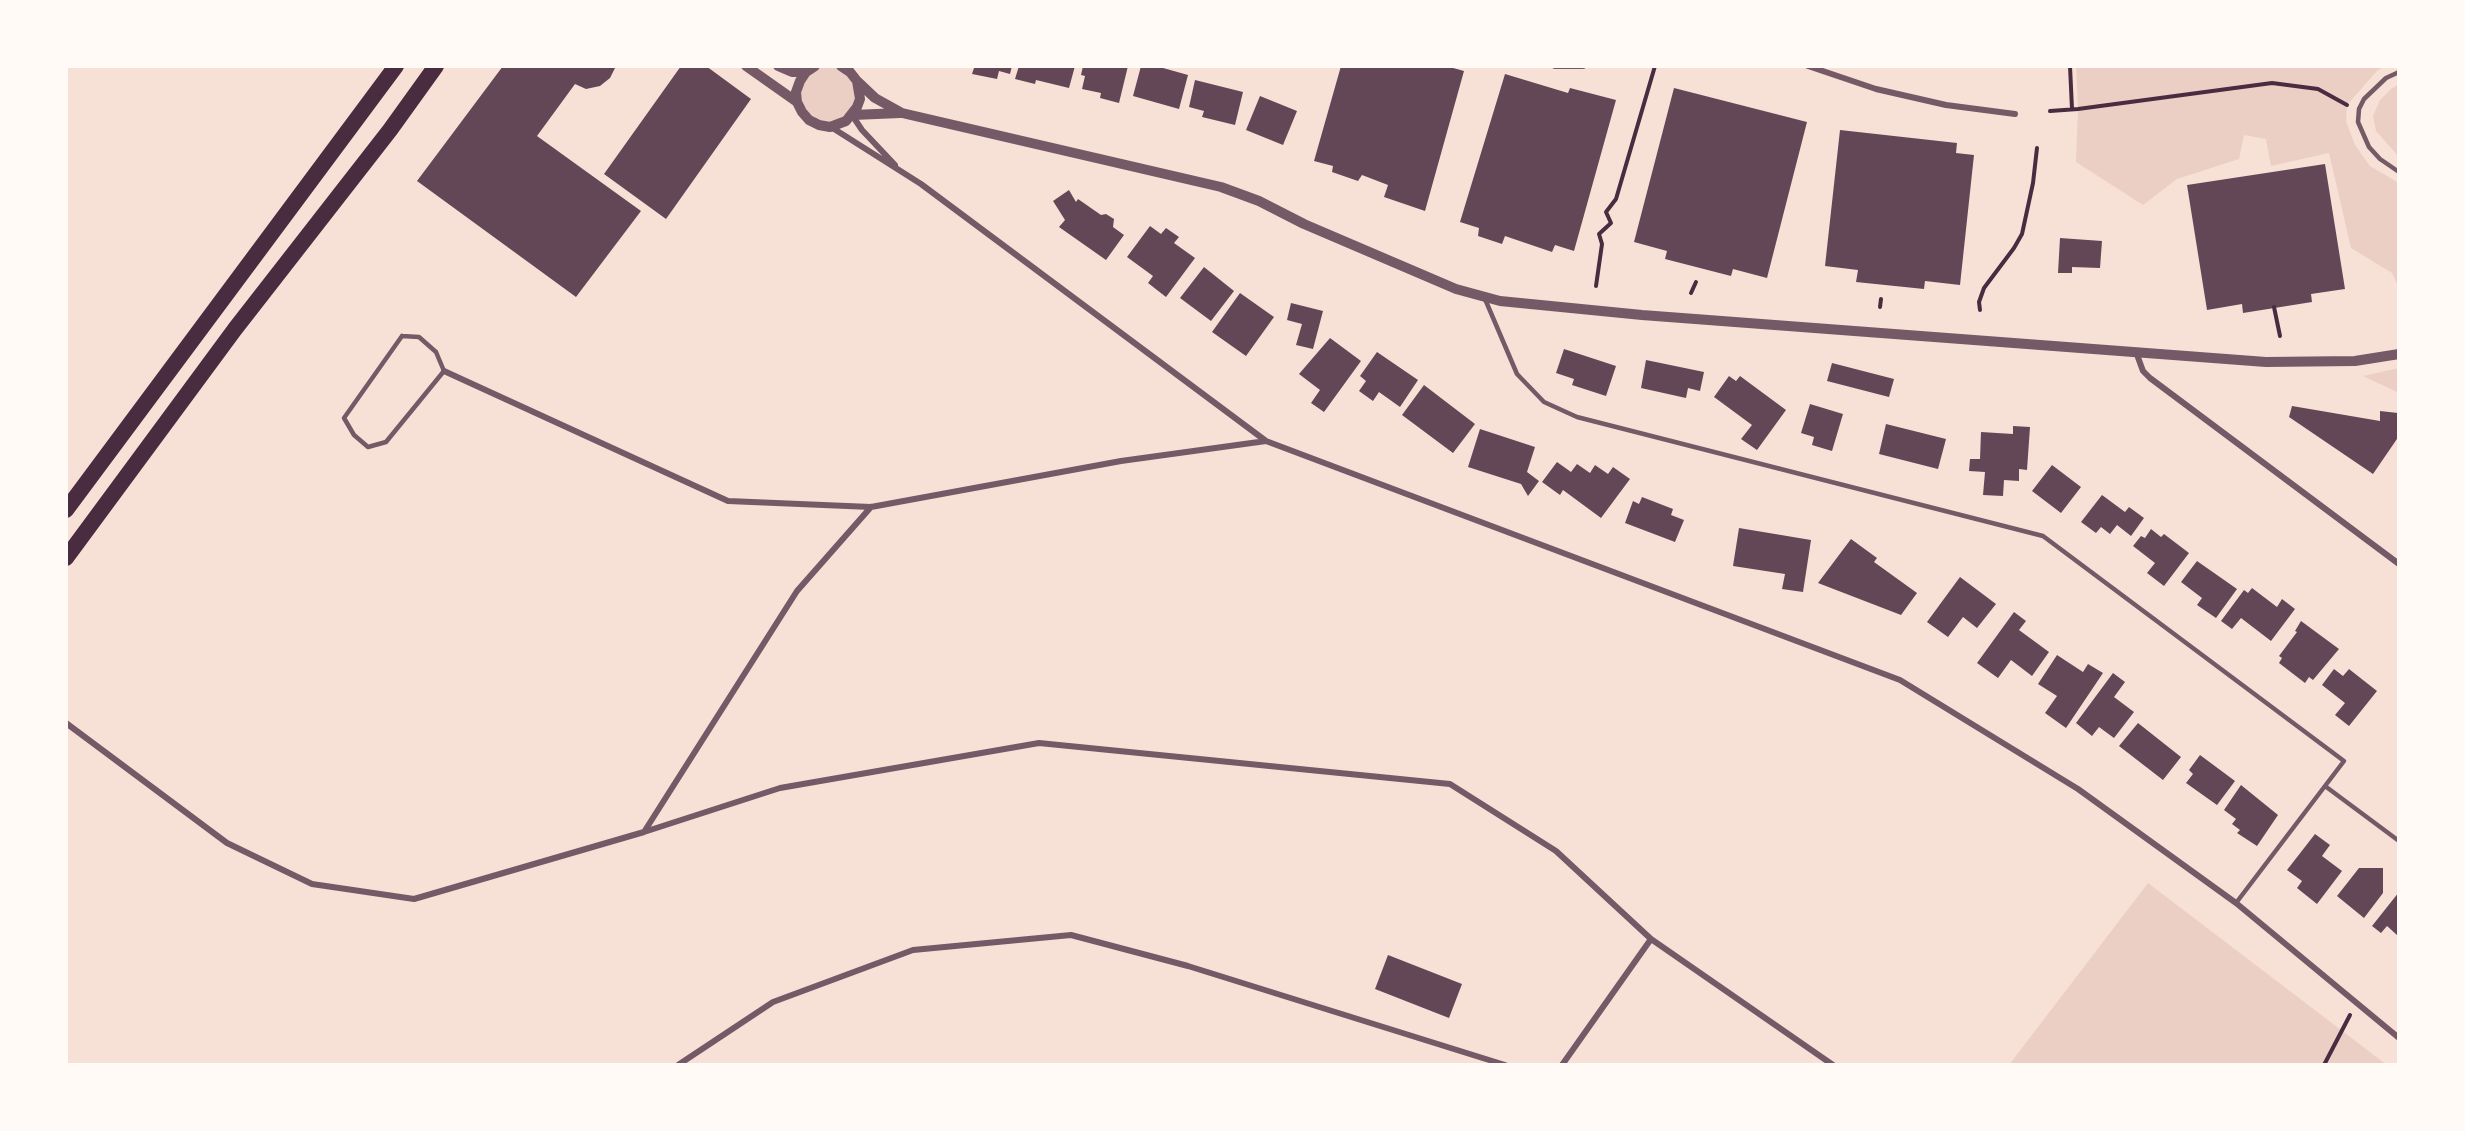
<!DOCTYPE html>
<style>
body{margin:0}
#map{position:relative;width:2465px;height:1131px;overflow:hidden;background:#f7e1d7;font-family:"IBM Plex Sans",sans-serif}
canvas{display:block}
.frame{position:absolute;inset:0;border:68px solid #fffaf5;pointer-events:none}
</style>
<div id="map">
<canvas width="2465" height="1131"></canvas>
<div class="frame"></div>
</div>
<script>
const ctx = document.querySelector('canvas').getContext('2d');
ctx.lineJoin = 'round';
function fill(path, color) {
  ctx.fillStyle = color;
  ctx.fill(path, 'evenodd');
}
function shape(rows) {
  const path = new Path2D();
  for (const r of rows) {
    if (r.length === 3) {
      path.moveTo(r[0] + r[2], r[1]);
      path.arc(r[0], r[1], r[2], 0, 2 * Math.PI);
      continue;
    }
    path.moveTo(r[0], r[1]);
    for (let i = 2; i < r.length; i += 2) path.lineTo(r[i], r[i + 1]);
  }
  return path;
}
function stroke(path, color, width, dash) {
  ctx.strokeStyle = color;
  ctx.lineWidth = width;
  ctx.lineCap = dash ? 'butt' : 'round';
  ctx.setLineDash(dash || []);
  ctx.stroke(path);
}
const green = shape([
 [2076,66,2385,66,2377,71,2347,105,2346,121,2355,145,2370,166,2399,183,2399,288,2392,273,2351,248,2329,153,2271,166,2266,139,2244,135,2239,159,2177,179,2143,205,2076,162,2078,109],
 [828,94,27],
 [2399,84,2399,157,2376,131,2373,116,2380,100,2391,89],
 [2399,368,2399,393,2363,376],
 [2148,883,2387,1065,2009,1065]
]);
const building = shape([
 [503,66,616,66,610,78,600,86,586,89,575,84,537,136,641,211,576,297,417,181],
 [681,66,706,66,751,99,666,219,604,174],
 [968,66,1012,66,1010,74,999,71,997,79,972,74,974,68],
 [1019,66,1075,66,1069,88,1036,80,1035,84,1015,79],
 [1083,66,1128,66,1119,103,1100,98,1101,93,1082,89,1085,76,1081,75],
 [1141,66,1156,66,1188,75,1179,109,1133,96],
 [1341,66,1446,66,1464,71,1425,211,1384,197,1388,185,1362,175,1358,181,1332,172,1333,166,1314,161],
 [1505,74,1568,93,1570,88,1616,100,1574,251,1555,245,1552,252,1505,236,1502,244,1478,236,1479,228,1460,222],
 [1195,80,1243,92,1235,125,1202,117,1204,111,1189,107],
 [1674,88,1807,122,1767,278,1733,269,1731,276,1665,259,1667,251,1634,242],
 [1260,96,1297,111,1283,145,1246,130],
 [1840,130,1957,143,1956,153,1974,155,1960,285,1925,281,1924,289,1856,282,1858,270,1825,266],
 [2325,164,2345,289,2311,294,2312,302,2243,313,2242,304,2207,310,2187,185],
 [1069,190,1076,202,1078,199,1101,215,1106,214,1114,219,1113,227,1124,235,1106,260,1059,227,1065,220,1053,201],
 [1150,226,1161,234,1166,228,1179,237,1174,243,1195,258,1166,297,1148,283,1153,276,1127,257],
 [2060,238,2102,241,2100,268,2072,267,2072,273,2058,273],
 [1204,267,1234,291,1211,321,1180,298],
 [1240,293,1274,317,1246,356,1212,332],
 [1291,303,1323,311,1313,349,1296,345,1302,324,1287,320],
 [1330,338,1361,361,1324,412,1311,403,1320,390,1299,374],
 [1564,349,1616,366,1606,396,1572,385,1574,379,1556,373],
 [1377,352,1418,380,1400,407,1379,392,1373,401,1359,391,1366,381,1360,376],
 [1646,360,1704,372,1700,391,1688,388,1686,398,1641,388],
 [1832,363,1894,379,1889,397,1827,381],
 [1729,376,1736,381,1740,376,1786,410,1757,450,1741,439,1752,425,1714,397],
 [1424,385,1475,424,1453,453,1402,415],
 [1810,404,1843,414,1832,451,1812,445,1814,437,1801,433],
 [2292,406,2380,421,2380,411,2398,413,2399,436,2373,474,2289,417],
 [1886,424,1946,439,1938,469,1879,454],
 [2013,426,2030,427,2027,470,2019,469,2019,481,2004,480,2003,496,1983,495,1985,472,1969,471,1970,459,1980,459,1981,432,2013,434],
 [1480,429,1535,447,1527,472,1539,481,1528,496,1521,484,1468,467],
 [1557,462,1571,472,1577,464,1590,473,1595,465,1608,474,1613,467,1630,479,1601,518,1563,490,1560,495,1542,482],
 [2052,465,2081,487,2061,513,2032,491],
 [2102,495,2125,512,2129,507,2144,518,2131,536,2117,525,2110,534,2101,527,2096,533,2081,522],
 [1642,497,1673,509,1671,515,1684,520,1675,542,1625,523,1633,501,1639,504],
 [1739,528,1811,540,1803,592,1782,589,1785,574,1733,566],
 [2151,529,2161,537,2164,534,2189,553,2164,586,2147,573,2155,563,2133,546,2141,536,2145,538],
 [1851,539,1877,558,1874,562,1917,593,1901,615,1818,583],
 [2197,561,2237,589,2216,618,2197,605,2202,598,2181,582],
 [1960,577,1996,604,1977,628,1963,617,1948,637,1927,622],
 [2252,588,2277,607,2282,599,2295,609,2271,641,2241,618,2232,629,2221,621,2244,590,2248,593],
 [2014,612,2026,621,2019,630,2049,652,2032,676,2011,660,1998,678,1977,663],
 [2301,621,2339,649,2313,680,2309,677,2305,683,2279,663,2282,658,2279,656,2297,632,2295,631],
 [2057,655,2083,672,2088,664,2103,673,2066,728,2045,713,2057,696,2038,684],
 [2334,669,2343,676,2349,669,2377,691,2349,726,2335,715,2345,703,2322,685],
 [2113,673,2125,682,2114,697,2134,712,2114,738,2099,727,2092,736,2076,723],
 [2138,723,2181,757,2163,780,2119,746],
 [2200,755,2235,781,2217,805,2186,783,2193,774,2189,770],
 [2241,785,2278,815,2257,846,2237,833,2240,830,2232,824,2236,819,2224,810],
 [2315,834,2330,845,2322,856,2342,871,2317,904,2297,888,2302,881,2287,870],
 [2359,868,2383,868,2383,893,2364,918,2337,896],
 [2399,892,2399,933,2397,935,2387,926,2381,933,2372,926],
 [1388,955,1462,984,1449,1018,1375,989]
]);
const path = shape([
 [2070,66,2072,109],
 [2050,111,2078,109,2272,83,2318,89,2347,105],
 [1596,286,1602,244,1599,234,1611,223,1606,212,1616,199,1655,66],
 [1691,293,1696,282],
 [1880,307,1881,299],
 [2274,307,2280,336],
 [1980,310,1979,302,1984,288,2014,248,2022,234,2033,183,2037,148],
 [2324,1065,2350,1015]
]);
const service = shape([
 [2399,72,2386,78,2364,99,2359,109,2358,122,2369,147,2380,159,2399,172],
 [1485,299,1517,374,1544,402,1577,417,2043,536,2344,761,2236,903],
 [402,336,419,337,436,352,444,371,386,442,368,447,354,435,344,418,402,336],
 [2325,786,2399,841]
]);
const minor = shape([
 [1555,66,1583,66],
 [1808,66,1876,89,1946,105,2015,114],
 [852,115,862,130,895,165],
 [831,127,921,184,1266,441,1900,680,2078,789,2236,903,2399,1038],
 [2136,352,2143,371,2150,378,2399,564],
 [444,371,728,501,871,507,1121,461,1266,441],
 [66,723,227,843,312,884,414,899,644,832,780,788,1039,743,1450,784,1556,851,1651,939,1833,1065],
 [644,832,797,591,871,507],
 [678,1065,773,1002,913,950,1071,935,1188,966,1505,1065],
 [1562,1065,1651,939]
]);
const tertiary = shape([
 [746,66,797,102],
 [778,66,792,72,806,72],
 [815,66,806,72,800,81,796,92,797,102,802,112,809,120,819,125,830,127,846,121,857,107,860,99,857,81,850,72,841,66],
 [857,81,875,98,902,113,1221,187,1259,201,1304,224,1456,289,1500,301,1642,315,2266,362,2355,361,2399,354],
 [853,115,900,113]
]);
const trunk = shape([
 [66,510,396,66],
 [66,558,235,329,390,130,436,66]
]);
fill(green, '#ebcfc5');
fill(building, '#644757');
stroke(path, '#4a2c40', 4);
stroke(service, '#755966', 4.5);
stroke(minor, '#755966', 6);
stroke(tertiary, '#755966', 10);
stroke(trunk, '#4a2c40', 16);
</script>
